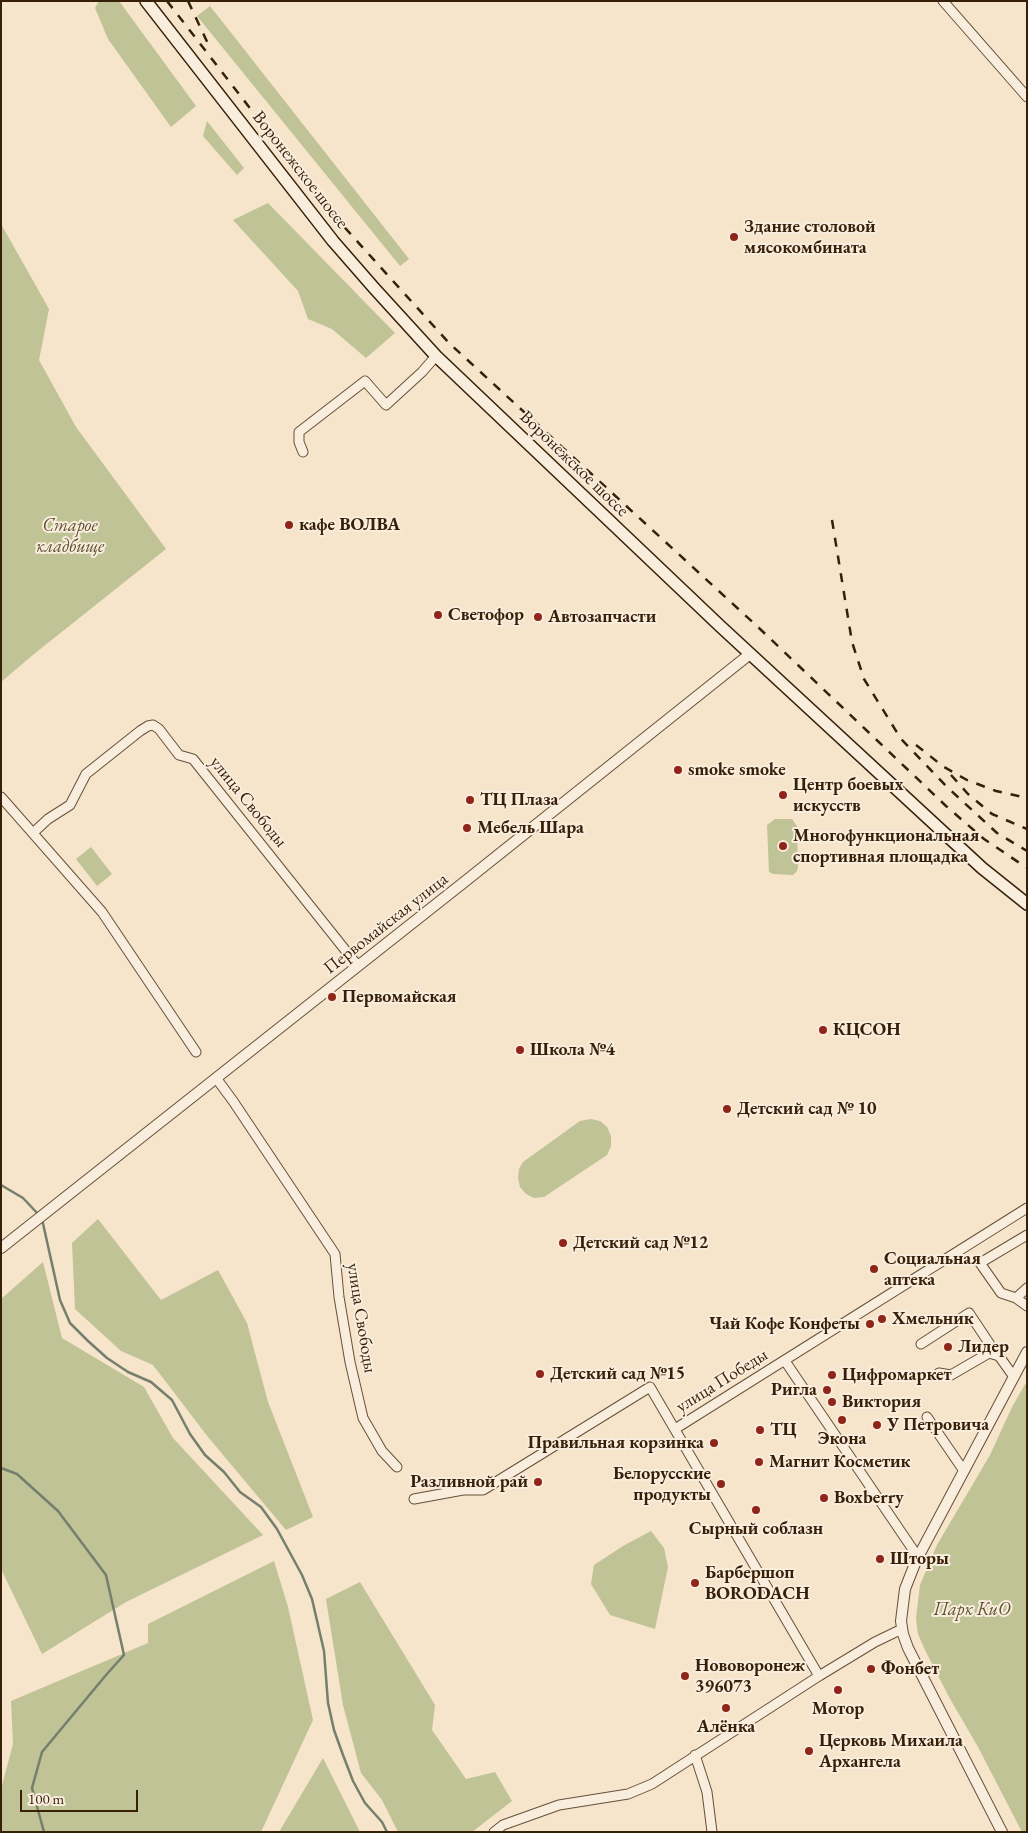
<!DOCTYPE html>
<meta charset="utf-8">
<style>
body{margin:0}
#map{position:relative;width:1028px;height:1833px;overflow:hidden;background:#f6e4cb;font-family:"EB Garamond",serif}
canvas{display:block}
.frame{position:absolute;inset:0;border:2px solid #371f08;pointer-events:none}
.scale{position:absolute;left:20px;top:1790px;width:118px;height:22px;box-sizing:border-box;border:2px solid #371f08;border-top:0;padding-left:6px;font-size:15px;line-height:18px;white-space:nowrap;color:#371f08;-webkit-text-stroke:4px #f9eddd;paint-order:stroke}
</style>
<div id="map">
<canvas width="1028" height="1833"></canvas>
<div class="frame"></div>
<div class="scale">100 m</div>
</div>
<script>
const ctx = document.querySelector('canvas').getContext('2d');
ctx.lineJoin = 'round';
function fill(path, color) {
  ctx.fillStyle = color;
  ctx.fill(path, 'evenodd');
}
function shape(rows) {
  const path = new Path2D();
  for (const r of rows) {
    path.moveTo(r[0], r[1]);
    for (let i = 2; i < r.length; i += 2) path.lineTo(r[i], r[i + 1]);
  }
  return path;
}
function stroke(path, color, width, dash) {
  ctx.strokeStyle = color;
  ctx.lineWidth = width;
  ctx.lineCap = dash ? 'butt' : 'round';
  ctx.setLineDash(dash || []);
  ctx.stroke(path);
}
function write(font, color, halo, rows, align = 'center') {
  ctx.font = font + ' "EB Garamond",serif';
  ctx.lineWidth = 4;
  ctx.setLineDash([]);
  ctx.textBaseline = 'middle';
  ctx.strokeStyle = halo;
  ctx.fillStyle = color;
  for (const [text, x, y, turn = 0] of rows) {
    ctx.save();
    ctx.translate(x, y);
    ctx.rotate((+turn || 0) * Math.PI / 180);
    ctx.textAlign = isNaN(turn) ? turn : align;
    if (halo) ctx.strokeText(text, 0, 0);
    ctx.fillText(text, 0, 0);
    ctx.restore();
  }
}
const green = shape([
 [99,1,119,1,196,106,171,127,108,39,95,8],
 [210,6,409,259,400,266,197,16],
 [207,121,244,168,237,175,203,136],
 [268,203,395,333,366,358,332,329,308,319,298,291,233,220],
 [1,224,49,309,39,360,76,427,166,549,34,654,1,682],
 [775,819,792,819,797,826,798,867,797,871,793,875,773,874,769,872,767,825],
 [91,847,112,874,97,886,76,859],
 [591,1119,600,1121,607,1127,611,1136,611,1146,607,1155,544,1197,534,1198,526,1194,520,1187,518,1178,519,1169,523,1162,580,1121],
 [98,1219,161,1300,218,1270,247,1323,268,1402,313,1517,286,1530,208,1437,153,1365,121,1351,75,1309,72,1243],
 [43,1262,62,1338,144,1387,173,1438,263,1535,126,1602,42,1654,1,1569,1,1299],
 [1027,1381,1027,1832,1022,1832,978,1747,949,1697,925,1650,918,1634,916,1618,920,1585,937,1545,990,1455,1012,1407],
 [651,1531,664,1548,668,1567,655,1629,610,1615,591,1584,594,1565,623,1546],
 [274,1561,288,1607,313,1720,261,1832,1,1832,1,1789,13,1744,11,1701,148,1643,148,1624],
 [360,1582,435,1705,432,1730,466,1779,495,1772,512,1801,472,1832,398,1832,382,1800,361,1773,343,1705,326,1599],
 [323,1758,360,1832,279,1832]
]);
const stream = shape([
 [1,1185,23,1198,39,1215],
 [42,1219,60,1300,70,1323,88,1341,107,1358,128,1372,151,1382,172,1400,190,1434,205,1455,224,1472,240,1492,261,1507,277,1529,302,1575,312,1599,324,1651,328,1703,334,1730,343,1755,353,1781,365,1803,382,1822,387,1832],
 [1,1468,17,1474,58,1511,106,1575,124,1655,106,1675,42,1752,32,1788,44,1832]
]);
const minor = shape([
 [943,1,1027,97],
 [303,452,299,442,299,432,365,381,386,405,422,372,436,356],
 [1,797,102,912,196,1052],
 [34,832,48,819,70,805,86,774,140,731,148,726,153,725,159,729,179,755,193,759,358,966],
 [216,1078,233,1101,335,1254,339,1297,350,1362,363,1418,382,1451,397,1467],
 [1027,1235,980,1263,1001,1293,1016,1298,1027,1306],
 [1016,1298,1027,1288],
 [921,1344,969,1313,989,1343,994,1353],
 [785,1361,918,1557],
 [939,1373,951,1375,989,1353,999,1356,1014,1377],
 [927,1417,964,1471],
 [675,1429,1027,1208],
 [414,1499,463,1490,483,1490,650,1387,819,1676],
 [695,1755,707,1792,712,1832],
 [494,1832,503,1825,559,1805,628,1794,652,1784,819,1676,875,1642,902,1629]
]);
const tertiary = shape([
 [1,1248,463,883,750,654],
 [1002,1832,908,1648,903,1634,901,1621,905,1589,916,1561,1027,1352]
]);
const secondary = shape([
 [146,1,333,241,374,288,436,356,720,626,982,868,1027,904]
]);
const rail = shape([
 [167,1,328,209,449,343,759,628,946,806,984,839,1027,868],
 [188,1,210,48],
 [832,520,852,642,864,679,901,739,947,787,997,833,1027,851],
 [916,745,944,767,967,780,996,791,1027,798],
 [951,775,968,794,992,814,1027,829]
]);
const markers = [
 [734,237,5,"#8f2418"],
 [289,525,5,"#8f2418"],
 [438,615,5,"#8f2418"],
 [538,617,5,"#8f2418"],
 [678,770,5,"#8f2418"],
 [783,795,5,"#8f2418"],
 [470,800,5,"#8f2418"],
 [467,828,5,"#8f2418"],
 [783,846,5,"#8f2418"],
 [332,997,5,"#8f2418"],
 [823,1030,5,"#8f2418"],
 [520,1050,5,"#8f2418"],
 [727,1109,5,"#8f2418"],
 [563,1243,5,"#8f2418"],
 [874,1269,5,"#8f2418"],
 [882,1319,5,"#8f2418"],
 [870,1324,5,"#8f2418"],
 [948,1347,5,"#8f2418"],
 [540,1374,5,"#8f2418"],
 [832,1375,5,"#8f2418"],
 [827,1390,5,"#8f2418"],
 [832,1402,5,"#8f2418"],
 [842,1420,5,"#8f2418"],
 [877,1425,5,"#8f2418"],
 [760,1430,5,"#8f2418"],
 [714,1443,5,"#8f2418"],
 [759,1462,5,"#8f2418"],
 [538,1482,5,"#8f2418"],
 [721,1484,5,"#8f2418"],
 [824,1498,5,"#8f2418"],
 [756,1510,5,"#8f2418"],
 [880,1559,5,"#8f2418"],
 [695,1583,5,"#8f2418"],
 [871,1669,5,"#8f2418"],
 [685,1676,5,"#8f2418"],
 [838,1690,5,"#8f2418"],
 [726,1708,5,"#8f2418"],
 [809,1751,5,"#8f2418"]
];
const streetNames = [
 ["Воронежское шоссе",300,170,52],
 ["Воронежское шоссе",574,464,44],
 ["улица Свободы",248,802,51],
 ["Первомайская улица",386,924,-38],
 ["улица Свободы",361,1318,81],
 ["улица Победы",722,1381,-32]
];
const poiNames = [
 ["Здание столовой",744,227],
 ["мясокомбината",744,248],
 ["кафе ВОЛВА",299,525],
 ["Светофор",448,615],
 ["Автозапчасти",548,617],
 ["smoke smoke",688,770],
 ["Центр боевых",793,785],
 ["искусств",793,806],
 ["ТЦ Плаза",480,800],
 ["Мебель Шара",477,828],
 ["Многофункциональная",793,836],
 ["спортивная площадка",793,857],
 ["Первомайская",342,997],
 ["КЦСОН",833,1030],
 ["Школа №4",530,1050],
 ["Детский сад № 10",737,1109],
 ["Детский сад №12",573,1243],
 ["Социальная",884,1259],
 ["аптека",884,1280],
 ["Хмельник",892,1319],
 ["Чай Кофе Конфеты",860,1324,"right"],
 ["Лидер",958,1347],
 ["Детский сад №15",550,1374],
 ["Цифромаркет",842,1375],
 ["Ригла",817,1390,"right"],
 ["Виктория",842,1402],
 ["У Петровича",887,1425],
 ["ТЦ",770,1430],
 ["Экона",842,1439,"center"],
 ["Правильная корзинка",704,1443,"right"],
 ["Магнит Косметик",769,1462],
 ["Белорусские",711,1474,"right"],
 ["продукты",711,1495,"right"],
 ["Разливной рай",528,1482,"right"],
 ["Boxberry",834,1498],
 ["Сырный соблазн",756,1529,"center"],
 ["Шторы",890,1559],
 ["Барбершоп",705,1573],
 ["BORODACH",705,1594],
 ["Нововоронеж",695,1666],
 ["396073",695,1687],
 ["Фонбет",881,1669],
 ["Мотор",838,1709,"center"],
 ["Алёнка",726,1727,"center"],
 ["Церковь Михаила",819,1741],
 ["Архангела",819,1762]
];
const parkNames = [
 ["Старое",70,526],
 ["кладбище",70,547],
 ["Парк КиО",972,1610]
];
fill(green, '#bfc395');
stroke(stream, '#747f6e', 2.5);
stroke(minor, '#675039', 11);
stroke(tertiary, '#675039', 12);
stroke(secondary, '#371f08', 14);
stroke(minor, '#f9eddd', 9);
stroke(tertiary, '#f9eddd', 10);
stroke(secondary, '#f9eddd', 11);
stroke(rail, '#371f08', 2.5, [9, 9]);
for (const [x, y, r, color] of markers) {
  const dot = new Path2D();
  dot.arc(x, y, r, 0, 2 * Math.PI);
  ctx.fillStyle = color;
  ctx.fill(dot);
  stroke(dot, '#f9eddd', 2);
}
write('18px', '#371f08', '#f9eddd', streetNames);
write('bold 18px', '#371f08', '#f9eddd', poiNames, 'left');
write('italic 18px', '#605032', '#f9eddd', parkNames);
</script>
